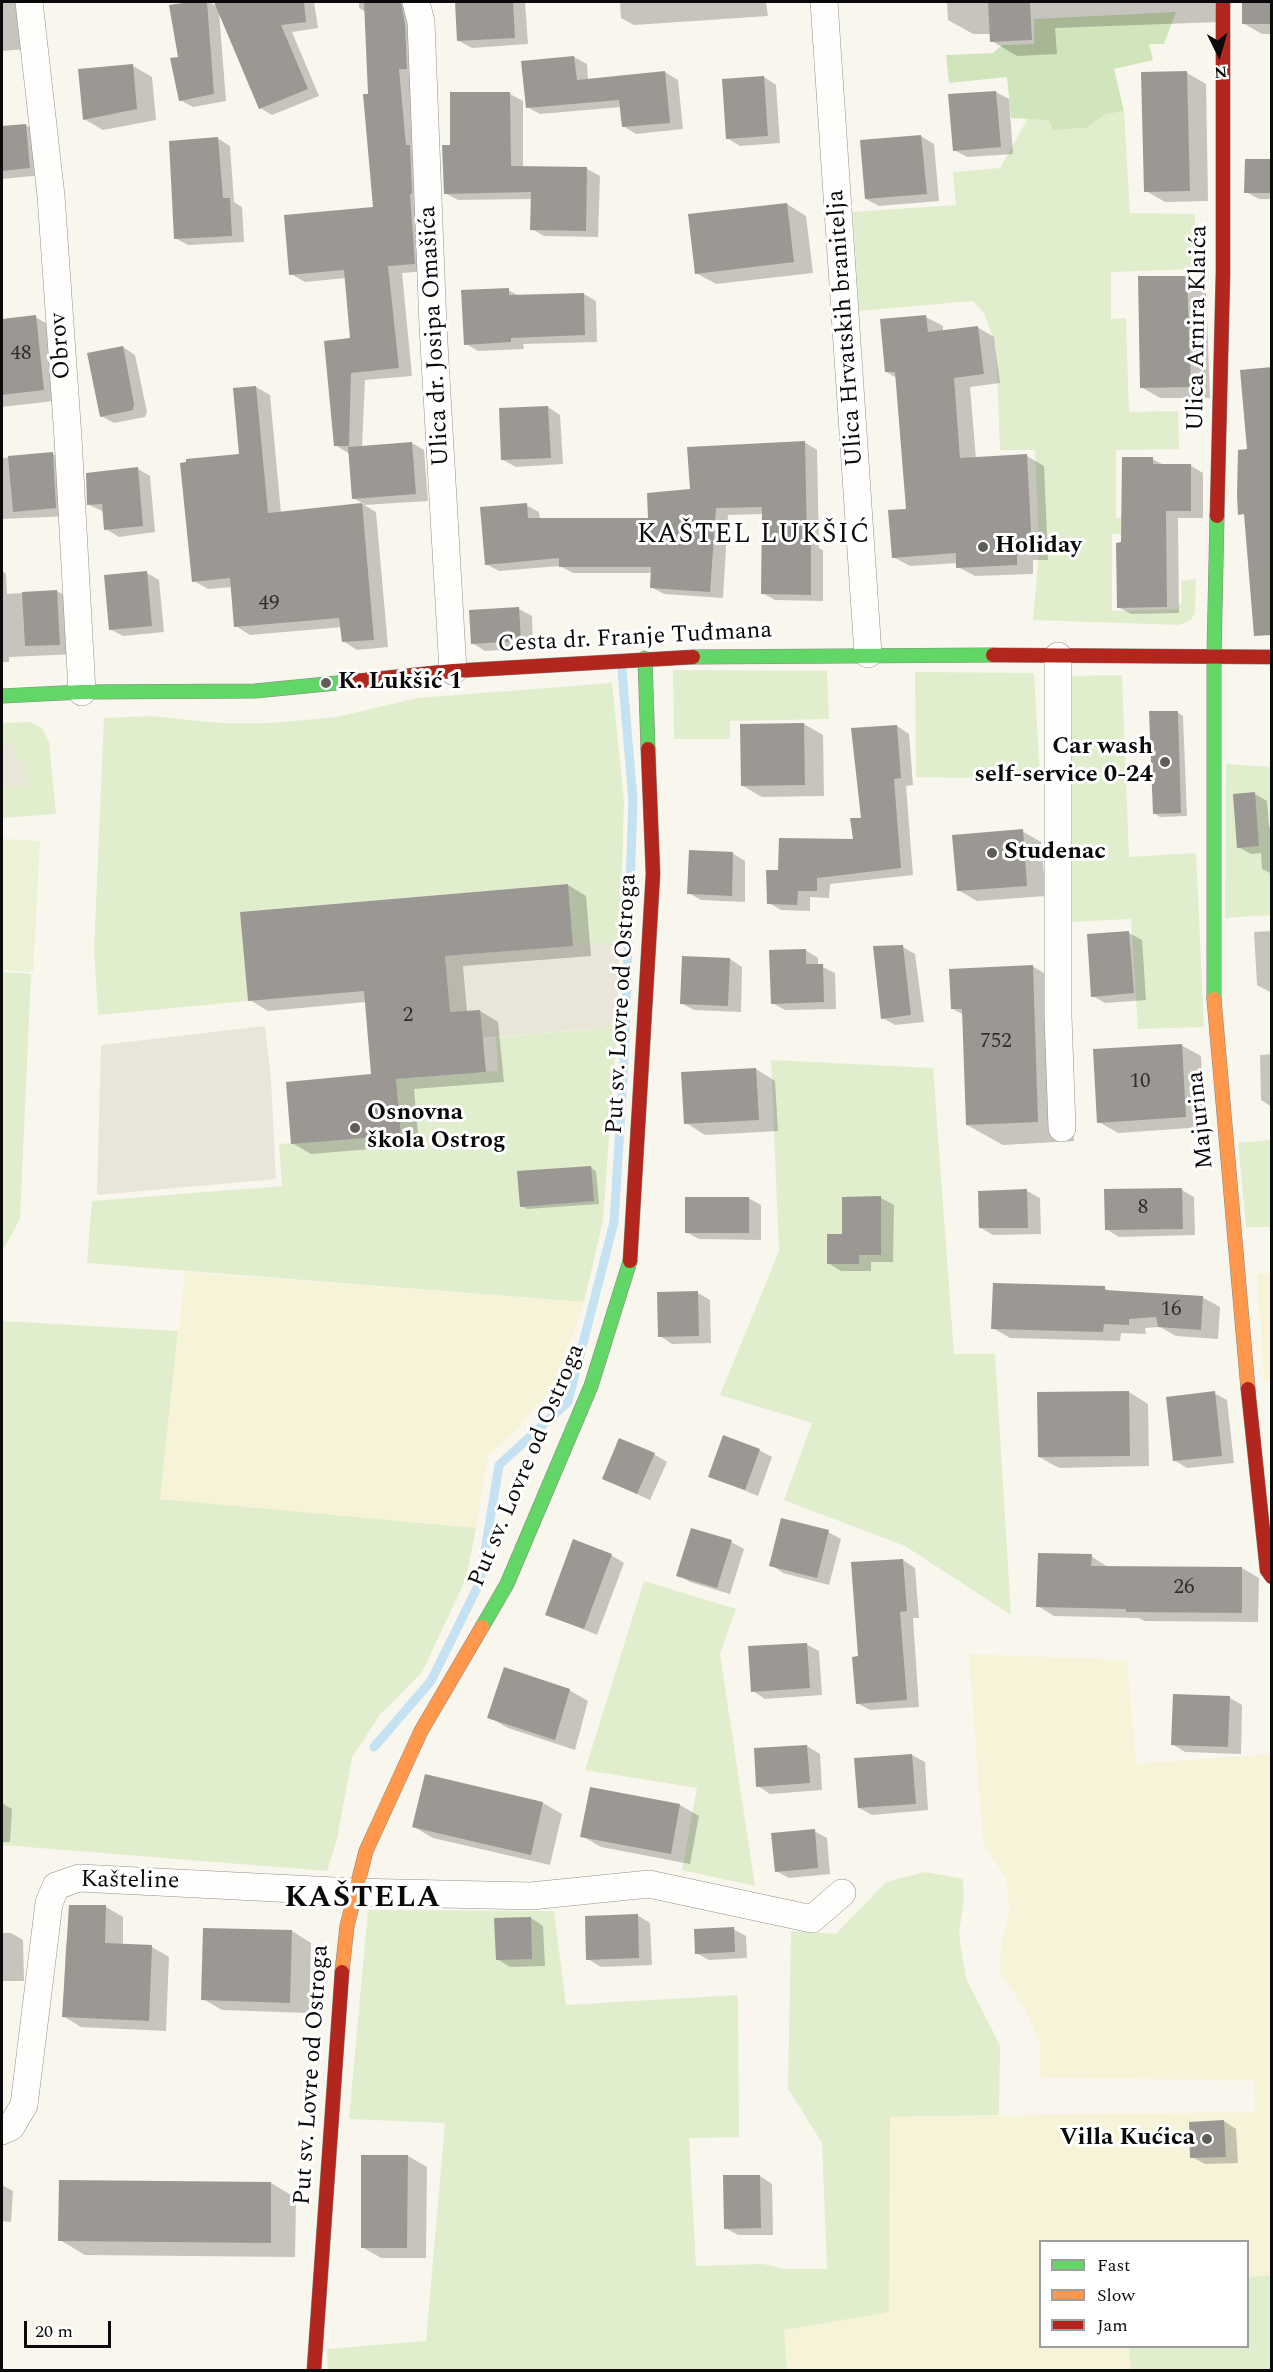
<!DOCTYPE html>
<meta charset="utf-8">
<style>
body{margin:0}
#map{position:relative;width:1273px;height:2372px;overflow:hidden;background:#f9f6ed;font-family:Spectral,serif}
canvas{display:block}
.frame{position:absolute;inset:0;border:3px solid #0a0a0a;pointer-events:none}
.legend{position:absolute;left:1039px;top:2240px;width:210px;height:108px;box-sizing:border-box;background:#fff;border:2px solid #9d9d9d;margin:0;padding:8px 10px;list-style:none;font-size:18px;color:#0a0a0a}
.legend li{display:flex;align-items:center;gap:12px;height:30px}
.legend b{width:30px;border:2px solid #9d9d9d}
.north{position:absolute;left:1189px;top:24px;width:60px;height:60px;-webkit-text-stroke:4px #fff;paint-order:stroke;rotate:175deg;font-size:16px;font-weight:700;line-height:24px;text-align:center;color:#0a0a0a}
.north::after{content:'';display:block;margin:auto;width:21px;height:27px;background:#0a0a0a;clip-path:polygon(50% 0,100% 100%,50% 72%,0 100%)}
.scale{position:absolute;left:24px;top:2321px;width:87px;height:27px;box-sizing:border-box;border:3px solid #0a0a0a;border-top:0;padding-left:8px;font-size:18px;line-height:21px;white-space:nowrap;color:#0a0a0a;-webkit-text-stroke:4px #fff;paint-order:stroke}
</style>
<div id="map">
<canvas width="1273" height="2372"></canvas>
<div class="frame"></div>
<ul class="legend">
<li><b style="height:8px;background:#63d668"></b>Fast</li>
<li><b style="height:8px;background:#ff974d"></b>Slow</li>
<li><b style="height:8px;background:#b3261e"></b>Jam</li>
</ul>
<div class="north">N</div>
<div class="scale">20 m</div>
</div>
<script>
const ctx = document.querySelector('canvas').getContext('2d');
ctx.lineJoin = 'round';
function fill(path, color) {
  ctx.fillStyle = color;
  ctx.fill(path, 'evenodd');
}
function shape(rows) {
  const path = new Path2D();
  for (const r of rows) {
    path.moveTo(r[0], r[1]);
    for (let i = 2; i < r.length; i += 2) path.lineTo(r[i], r[i + 1]);
  }
  return path;
}
function stroke(path, color, width, dash) {
  ctx.strokeStyle = color;
  ctx.lineWidth = width;
  ctx.lineCap = dash ? 'butt' : 'round';
  ctx.setLineDash(dash || []);
  ctx.stroke(path);
}
function write(font, color, halo, rows, align = 'center') {
  ctx.font = font + ' Spectral,serif';
  ctx.lineWidth = 6;
  ctx.setLineDash([]);
  ctx.textBaseline = 'middle';
  ctx.strokeStyle = halo;
  ctx.fillStyle = color;
  for (const [text, x, y, turn = 0] of rows) {
    ctx.save();
    ctx.translate(x, y);
    ctx.rotate((+turn || 0) * Math.PI / 180);
    ctx.textAlign = isNaN(turn) ? turn : align;
    if (halo) ctx.strokeText(text, 0, 0);
    ctx.fillText(text, 0, 0);
    ctx.restore();
  }
}
const farmland = shape([
 [185,1272,584,1302,556,1382,517,1429,488,1456,476,1528,160,1499],
 [1257,1274,1271,1274,1271,1379,1264,1380],
 [969,1654,1127,1660,1136,1764,1271,1754,1271,2275,1248,2277,1248,2242,1040,2242,1040,2346,1129,2347,1131,2370,787,2370,784,2330,889,2312,890,2117,1255,2112,1254,2081,1040,2077,1040,2044,1025,2009,1000,1972,1001,1946,1010,1910,1006,1879,983,1843]
]);
const green = shape([
 [1124,111,1130,213,1195,214,1194,269,1111,272,1111,319,1126,318,1129,412,1178,411,1179,449,1116,450,1116,518,1163,518,1163,533,1112,534,1112,611,1177,609,1182,602,1181,581,1196,579,1195,613,1191,620,1179,625,1033,620,1039,553,1035,450,1000,450,996,346,984,313,973,301,859,311,853,212,956,205,953,172,1000,168,1028,118,1048,120,1053,130,1086,128,1104,115],
 [673,670,827,671,829,719,730,721,730,739,674,739],
 [915,672,1034,673,1040,779,916,777],
 [1122,675,1129,857,1196,853,1204,1027,1138,1029,1131,919,1070,922,1070,676],
 [612,683,624,801,620,942,573,946,568,884,241,912,248,1001,98,1015,94,951,104,718,152,716,219,723,271,723,337,717,417,698],
 [29,722,42,728,49,742,56,814,2,818,2,723],
 [1226,764,1271,767,1271,915,1225,918],
 [2,972,31,974,20,1219,2,1252],
 [617,1027,603,1221,584,1302,87,1263,92,1201,282,1186,279,1144,401,1135,396,1079,498,1071,496,1037],
 [771,1060,933,1068,954,1354,995,1354,1011,1615,905,1546,784,1500,812,1423,720,1395,779,1251],
 [1271,1140,1271,1227,1246,1227,1238,1143],
 [2,1321,178,1331,160,1499,476,1528,466,1579,422,1672,379,1716,352,1758,337,1839,327,1871,2,1845],
 [644,1581,736,1609,720,1654,755,1886,682,1870,697,1788,585,1770],
 [925,1872,963,1879,964,1899,959,1933,966,1979,1000,2045,999,2115,890,2117,889,2312,784,2330,787,2370,328,2370,327,2349,426,2341,445,2123,349,2119,368,1910,554,1911,566,2005,738,1995,739,2137,689,2138,696,2266,763,2264,786,2269,827,2269,822,2143,788,2088,791,1931,836,1934,886,1882],
 [1271,2275,1271,2370,1131,2370,1129,2347,1248,2346,1248,2277]
]);
const forest = shape([
 [1176,12,1164,44,1149,44,1153,60,1114,69,1124,111,1104,115,1086,128,1053,130,1048,120,1011,118,1007,77,949,83,946,55,993,53,1002,45,1034,44,1034,19]
]);
const pitch = shape([
 [2,839,40,841,33,972,2,970]
]);
const plaza = shape([
 [14,743,16,762,25,761,27,785,2,788,2,744],
 [620,942,617,1027,452,1040,445,956],
 [265,1026,271,1079,276,1179,97,1195,101,1045]
]);
const shadow = shape([
 [2,2,23,2,26,49,2,51],
 [198,2,209,2,218,7,216,2,314,2,318,28,292,32,319,96,272,115,260,108,219,12,226,101,193,107,180,100,180,58,170,7],
 [359,2,418,2,428,271,402,273,412,376,365,380,362,447,412,443,424,450,428,501,364,505,376,512,388,647,357,650,343,641,342,627,250,635,236,626,232,587,208,589,194,581,240,456,256,387,270,395,281,513,364,504,353,498,350,454,335,445,352,340,346,278,305,282,291,274,374,209,366,12,359,8],
 [456,2,525,2,528,44,472,48,459,41],
 [620,2,766,2,768,16,634,25,621,18],
 [947,2,1219,2,1220,22,1055,28,1057,54,1017,56,992,41,991,34,973,34,948,20],
 [1242,2,1272,2,1272,34,1262,34,1243,23],
 [574,57,587,64,588,80,665,72,678,80,683,129,636,134,623,126,621,107,540,114,527,107],
 [133,66,152,77,156,120,103,130,84,119],
 [1187,73,1206,84,1208,201,1165,202,1146,191],
 [764,77,776,85,780,143,740,146,727,138],
 [996,92,1009,99,1013,154,967,157,954,150,950,96],
 [510,94,523,101,523,168,587,169,600,176,598,237,544,236,532,229,532,199,458,200,445,193,451,146],
 [26,125,39,133,43,175,2,179,2,128],
 [921,136,934,144,939,201,879,206,866,199],
 [217,138,230,146,234,202,242,207,244,242,188,245,175,238],
 [1272,161,1272,199,1259,199,1246,192],
 [787,204,806,216,813,273,716,284,696,273],
 [1187,277,1206,289,1210,398,1160,398,1141,387],
 [508,290,519,296,584,294,596,301,597,342,523,344,524,349,478,351,466,344],
 [35,317,55,328,62,400,2,407,2,321],
 [926,317,943,326,943,332,977,327,994,337,1000,383,970,387,976,459,1027,456,1044,466,1048,560,1033,560,1033,574,975,576,958,567,958,563,910,566,893,557,907,510,897,378,886,372],
 [123,347,135,355,147,412,145,417,114,423,101,416],
 [548,407,560,415,563,464,516,467,503,460],
 [804,442,817,450,819,548,823,550,823,601,775,600,762,593,763,514,728,515,723,598,664,594,651,587,652,573,573,573,560,566,499,571,486,564,526,505,539,512,540,520,649,519,691,490],
 [53,454,67,462,70,516,2,519,2,458],
 [1152,459,1164,465,1190,465,1203,473,1203,518,1178,518,1179,613,1131,614,1118,607,1123,544],
 [138,469,150,476,155,532,119,537,106,529,104,512,89,505],
 [2,571,6,574,7,594,57,591,74,601,76,654,9,657,9,662,2,662],
 [147,573,159,580,164,632,123,636,110,629],
 [519,609,532,616,533,648,485,651,472,643],
 [1177,712,1183,716,1187,816,1160,817,1154,813],
 [804,724,823,735,824,796,762,797,743,786],
 [897,726,909,734,913,785,906,786,913,875,830,884,829,898,810,897,810,911,781,910,769,903,855,841],
 [1255,794,1267,801,1269,827,1272,827,1272,874,1262,869,1261,853,1251,854,1238,847],
 [1022,831,1041,842,1046,896,977,901,958,890],
 [732,853,745,861,745,902,701,900,689,893],
 [568,885,586,896,591,956,463,966,467,1012,480,1011,498,1022,504,1082,414,1089,419,1145,311,1154,292,1143,372,1076,366,1002,268,1011,250,1000],
 [1272,931,1272,992,1270,992,1257,985,1254,932],
 [1129,933,1142,940,1146,1000,1105,1003,1093,996],
 [903,947,915,954,924,1022,895,1025,883,1018],
 [805,950,818,958,818,965,835,973,836,1009,785,1010,772,1003],
 [730,959,742,967,741,1012,694,1010,681,1003],
 [1032,966,1068,987,1074,1141,1003,1145,967,1125,964,1015,953,1009],
 [1181,1045,1201,1056,1205,1127,1118,1133,1099,1122],
 [1272,1054,1272,1107,1261,1100,1260,1055],
 [756,1069,775,1081,778,1131,705,1135,686,1123],
 [590,1167,596,1171,599,1204,527,1209,522,1206],
 [1182,1190,1194,1197,1195,1235,1119,1237,1106,1229],
 [1027,1191,1040,1198,1041,1234,993,1235,981,1228,980,1192],
 [748,1198,761,1205,761,1240,699,1239,686,1232],
 [881,1198,894,1205,893,1262,871,1262,871,1271,841,1271,828,1263,844,1236],
 [1104,1288,1111,1292,1202,1297,1220,1307,1218,1339,1176,1336,1160,1327,1145,1328,1146,1334,1121,1333,1120,1341,1010,1338,993,1328],
 [698,1293,710,1300,711,1343,672,1344,660,1336],
 [1129,1392,1148,1404,1149,1466,1059,1468,1039,1457],
 [1214,1393,1227,1400,1234,1463,1187,1468,1174,1460],
 [759,1450,772,1457,758,1496,709,1476],
 [654,1454,667,1462,650,1500,604,1479],
 [828,1532,841,1539,829,1585,783,1573,771,1565],
 [731,1542,744,1549,730,1594,690,1582,678,1575],
 [611,1555,624,1563,597,1635,547,1614],
 [1091,1556,1108,1567,1242,1568,1259,1578,1258,1622,1144,1621,1139,1618,1054,1616,1038,1606],
 [903,1560,915,1568,919,1618,913,1618,919,1707,870,1710,857,1703,859,1658],
 [806,1644,819,1651,822,1695,765,1699,753,1691],
 [569,1690,588,1701,575,1750,508,1728,489,1717],
 [1230,1698,1242,1705,1241,1754,1185,1752,1172,1744],
 [807,1746,820,1754,822,1790,770,1794,758,1786],
 [912,1755,925,1762,928,1810,872,1815,859,1808],
 [426,1776,543,1803,562,1814,550,1865,433,1838,414,1827],
 [591,1789,680,1805,699,1816,690,1864,601,1847,582,1836],
 [2,1803,12,1809,10,1842,2,1842],
 [814,1831,827,1838,830,1874,789,1878,776,1871],
 [106,1907,123,1917,123,1945,152,1947,169,1957,166,2031,81,2027,63,2016,66,1943,70,1943],
 [637,1915,650,1923,652,1965,601,1967,588,1959],
 [531,1918,543,1926,545,1966,510,1967,497,1959],
 [733,1929,746,1936,747,1958,709,1960,696,1953],
 [292,1931,311,1943,309,2013,222,2010,203,1999],
 [2,1933,11,1933,23,1940,24,1981,2,1981],
 [1224,2121,1236,2129,1238,2163,1205,2164,1192,2157],
 [408,2156,427,2167,426,2258,381,2258,362,2247],
 [760,2176,772,2184,773,2235,738,2235,725,2228],
 [271,2183,296,2198,295,2257,85,2255,60,2240],
 [2,2185,13,2191,11,2222,2,2221],
 [615,2369,659,2369,661,2370,615,2370]
]);
const stream = shape([
 [374,1747,431,1681,480,1582,499,1465,568,1402,614,1222,624,1061,633,800,622,671]
]);
const building = shape([
 [190,2,207,2,214,94,179,101,170,58,178,57,169,5],
 [214,2,304,2,306,22,281,25,308,89,259,109],
 [364,2,401,2,405,24,407,69,399,69,406,145,410,145,412,194,410,194,415,264,388,266,399,368,351,373,349,446,334,446,324,341,350,338,344,270,289,275,284,215,373,207,363,94,368,94],
 [455,2,513,2,515,38,457,41],
 [988,2,1030,2,1032,40,990,42],
 [1242,2,1272,2,1272,24,1242,24],
 [574,56,577,80,665,71,670,123,622,127,619,100,526,108,521,61],
 [133,64,137,109,83,120,78,69],
 [1187,71,1190,191,1144,192,1141,72],
 [764,76,768,136,726,139,722,79],
 [996,91,1001,147,953,151,948,94],
 [450,92,510,92,511,166,587,167,586,231,530,230,531,192,444,194,442,145,450,145],
 [26,124,30,168,2,171,2,126],
 [921,135,927,194,865,199,860,140],
 [218,137,223,198,230,198,232,236,174,239,169,141],
 [1245,159,1272,159,1272,193,1244,193],
 [787,203,794,262,695,274,688,214],
 [1138,276,1187,276,1191,387,1140,388],
 [509,288,509,295,584,293,585,335,511,338,511,342,464,345,461,290],
 [36,315,44,390,2,395,2,319],
 [926,315,928,332,978,326,984,374,954,378,960,458,1027,454,1032,551,1017,552,1017,565,956,568,956,553,892,558,888,510,906,509,895,372,885,372,880,319],
 [123,346,134,404,133,410,100,417,87,353],
 [1272,367,1272,635,1254,636,1244,514,1238,515,1237,496,1238,450,1247,449,1240,370],
 [256,386,268,513,362,503,374,640,342,642,339,618,234,627,230,578,192,582,180,463,186,462,186,459,239,454,233,388],
 [548,406,551,458,501,460,499,408],
 [805,441,807,541,811,541,811,595,761,594,762,507,716,508,710,592,650,588,651,567,559,567,559,558,485,565,480,507,527,503,528,518,648,518,647,493,690,489,687,447],
 [412,442,416,494,352,499,348,447],
 [53,452,56,508,13,512,8,456],
 [1122,457,1153,457,1153,464,1191,464,1191,511,1166,511,1167,607,1117,608,1116,543,1121,542],
 [138,467,143,526,104,530,102,504,87,505,86,473],
 [147,571,152,626,109,630,104,575],
 [57,590,60,645,25,646,22,592],
 [519,607,521,641,471,644,469,610],
 [1149,711,1178,711,1181,813,1153,814],
 [804,723,805,785,741,786,740,724],
 [897,725,901,778,894,779,901,868,817,878,817,891,798,891,797,905,767,904,766,870,778,870,779,838,853,839,850,818,861,818,851,728],
 [1255,792,1259,846,1237,848,1233,794],
 [1023,829,1027,886,957,891,952,835],
 [689,850,733,852,732,896,687,894],
 [568,884,573,946,445,956,450,1012,480,1010,486,1072,396,1079,401,1135,291,1144,286,1082,371,1074,364,991,248,1001,240,912],
 [1129,931,1134,993,1091,997,1087,934],
 [903,945,911,1015,881,1019,873,946],
 [806,949,806,964,823,964,824,1002,771,1004,769,950],
 [682,956,730,958,728,1006,680,1004],
 [1033,965,1038,1122,966,1125,962,1009,951,1009,949,969],
 [1182,1044,1186,1117,1097,1123,1093,1049],
 [756,1068,759,1120,684,1124,681,1072],
 [591,1166,594,1201,520,1207,517,1171],
 [1182,1188,1183,1229,1105,1230,1104,1189],
 [1027,1189,1028,1228,979,1228,978,1191],
 [881,1196,881,1255,859,1255,859,1264,827,1264,827,1234,842,1234,842,1197],
 [685,1197,749,1197,749,1233,685,1233],
 [993,1283,1105,1286,1105,1290,1203,1296,1201,1330,1158,1327,1156,1317,1129,1319,1129,1325,1104,1324,1103,1332,991,1329],
 [698,1291,699,1336,658,1337,657,1292],
 [1129,1391,1130,1456,1038,1457,1037,1392],
 [1215,1391,1222,1456,1173,1461,1166,1397],
 [723,1435,760,1449,745,1490,708,1477],
 [619,1438,655,1453,637,1494,602,1479],
 [781,1518,829,1530,817,1578,769,1566],
 [691,1528,732,1540,717,1588,676,1576],
 [573,1539,612,1554,584,1629,545,1615],
 [1038,1553,1092,1554,1091,1566,1242,1567,1242,1613,1126,1612,1126,1609,1036,1607],
 [903,1559,907,1611,900,1612,907,1700,856,1704,852,1657,858,1656,851,1562],
 [807,1643,810,1688,751,1692,748,1646],
 [504,1667,570,1689,555,1740,487,1718],
 [1173,1694,1230,1696,1228,1747,1171,1745],
 [807,1745,810,1783,756,1787,754,1748],
 [912,1754,916,1804,858,1808,854,1758],
 [425,1774,543,1802,531,1855,412,1827],
 [590,1787,680,1804,671,1854,580,1837],
 [815,1829,818,1868,775,1872,771,1833],
 [69,1905,106,1905,105,1943,152,1945,149,2021,62,2017],
 [638,1914,639,1958,586,1960,585,1916],
 [531,1917,532,1959,496,1960,494,1918],
 [734,1927,735,1952,695,1954,694,1929],
 [203,1928,292,1930,290,2003,201,2000],
 [1224,2120,1226,2157,1190,2158,1189,2122],
 [361,2155,408,2155,407,2248,361,2248],
 [723,2175,760,2175,761,2228,724,2229],
 [59,2180,271,2182,271,2243,58,2241]
]);
const street = shape([
 [29,2,51,196,68,438,82,692],
 [416,2,421,22,433,326,453,671],
 [824,2,868,654],
 [1058,656,1058,1016,1062,1128],
 [2,2131,11,2127,24,2105,49,1903,56,1886,79,1878,354,1892,531,1896,649,1884,812,1919,842,1893]
]);
const fast = shape([
 [693,657,993,655],
 [645,658,648,749],
 [2,696,82,692,255,691,347,682],
 [1214,999,1214,655,1217,516],
 [482,1627,507,1584,591,1386,630,1261]
]);
const slow = shape([
 [1214,999,1248,1389],
 [342,1972,347,1926,366,1851,421,1731,482,1627]
]);
const jam = shape([
 [1217,516,1223,273,1223,2],
 [993,655,1272,657],
 [347,682,453,671,693,657],
 [630,1261,653,874,648,749],
 [1248,1389,1267,1570,1272,1577],
 [314,2370,342,1972]
]);
const markers = [
 [983,547,6,"#5e5d59"],
 [326,683,6,"#5e5d59"],
 [1165,762,6,"#5e5d59"],
 [992,853,6,"#5e5d59"],
 [355,1128,6,"#5e5d59"],
 [1207,2139,6,"#5e5d59"]
];
const numberNames = [
 ["48",21,355],
 ["49",269,605],
 ["2",408,1017],
 ["752",996,1043],
 ["10",1140,1083],
 ["8",1143,1209],
 ["16",1171,1311],
 ["26",1184,1589]
];
const streetNames = [
 ["Ulica Hrvatskih branitelja",847,328,-94],
 ["Ulica Arnira Klaića",1199,328,-89],
 ["Ulica dr. Josipa Omašića",436,336,-93],
 ["Obrov",62,346,-94],
 ["Cesta dr. Franje Tuđmana",635,639,-3],
 ["Put sv. Lovre od Ostroga",623,1004,-87],
 ["Majurina",1202,1120,-96],
 ["Put sv. Lovre od Ostroga",528,1466,-67],
 ["Kašteline",130,1882,1],
 ["Put sv. Lovre od Ostroga",313,2075,-86]
];
const poiNames = [
 ["Holiday",995,547],
 ["K. Lukšić 1",338,683],
 ["Car wash",1153,748,"right"],
 ["self-service 0-24",1153,776,"right"],
 ["Studenac",1004,853],
 ["Osnovna",367,1114],
 ["škola Ostrog",367,1142],
 ["Villa Kućica",1195,2139,"right"]
];
const quarterNames = [
 ["KAŠTEL LUKŠIĆ",754,537]
];
const districtNames = [
 ["KAŠTELA",363,1900]
];
fill(farmland, '#f6f3d9');
fill(green, '#e1eecd');
fill(forest, '#d1e5bc');
fill(pitch, '#ebf2d6');
fill(plaza, '#e9e5d9');
fill(shadow, '#0003');
stroke(stream, '#c4e2f2', 9);
fill(building, '#9b9894');
stroke(street, '#92908c', 28);
stroke(fast, '#888783', 15);
stroke(slow, '#888783', 15);
stroke(jam, '#888783', 15);
stroke(street, '#fefefc', 27);
stroke(fast, '#63d668', 14);
stroke(slow, '#ff974d', 14);
stroke(jam, '#b3261e', 14);
for (const [x, y, r, color] of markers) {
  const dot = new Path2D();
  dot.arc(x, y, r, 0, 2 * Math.PI);
  ctx.fillStyle = color;
  ctx.fill(dot);
  stroke(dot, '#fff', 2);
}
write('21px', '#2e2e2c', null, numberNames);
write('24px', '#0a0a0a', '#fff', streetNames);
write('bold 24px', '#0a0a0a', '#fff', poiNames, 'left');
ctx.letterSpacing = '1.5px';
write('27px', '#0a0a0a', '#fff', quarterNames);
ctx.letterSpacing = '0px';
ctx.letterSpacing = '1.5px';
write('bold 30px', '#0a0a0a', '#fff', districtNames);
ctx.letterSpacing = '0px';
</script>
